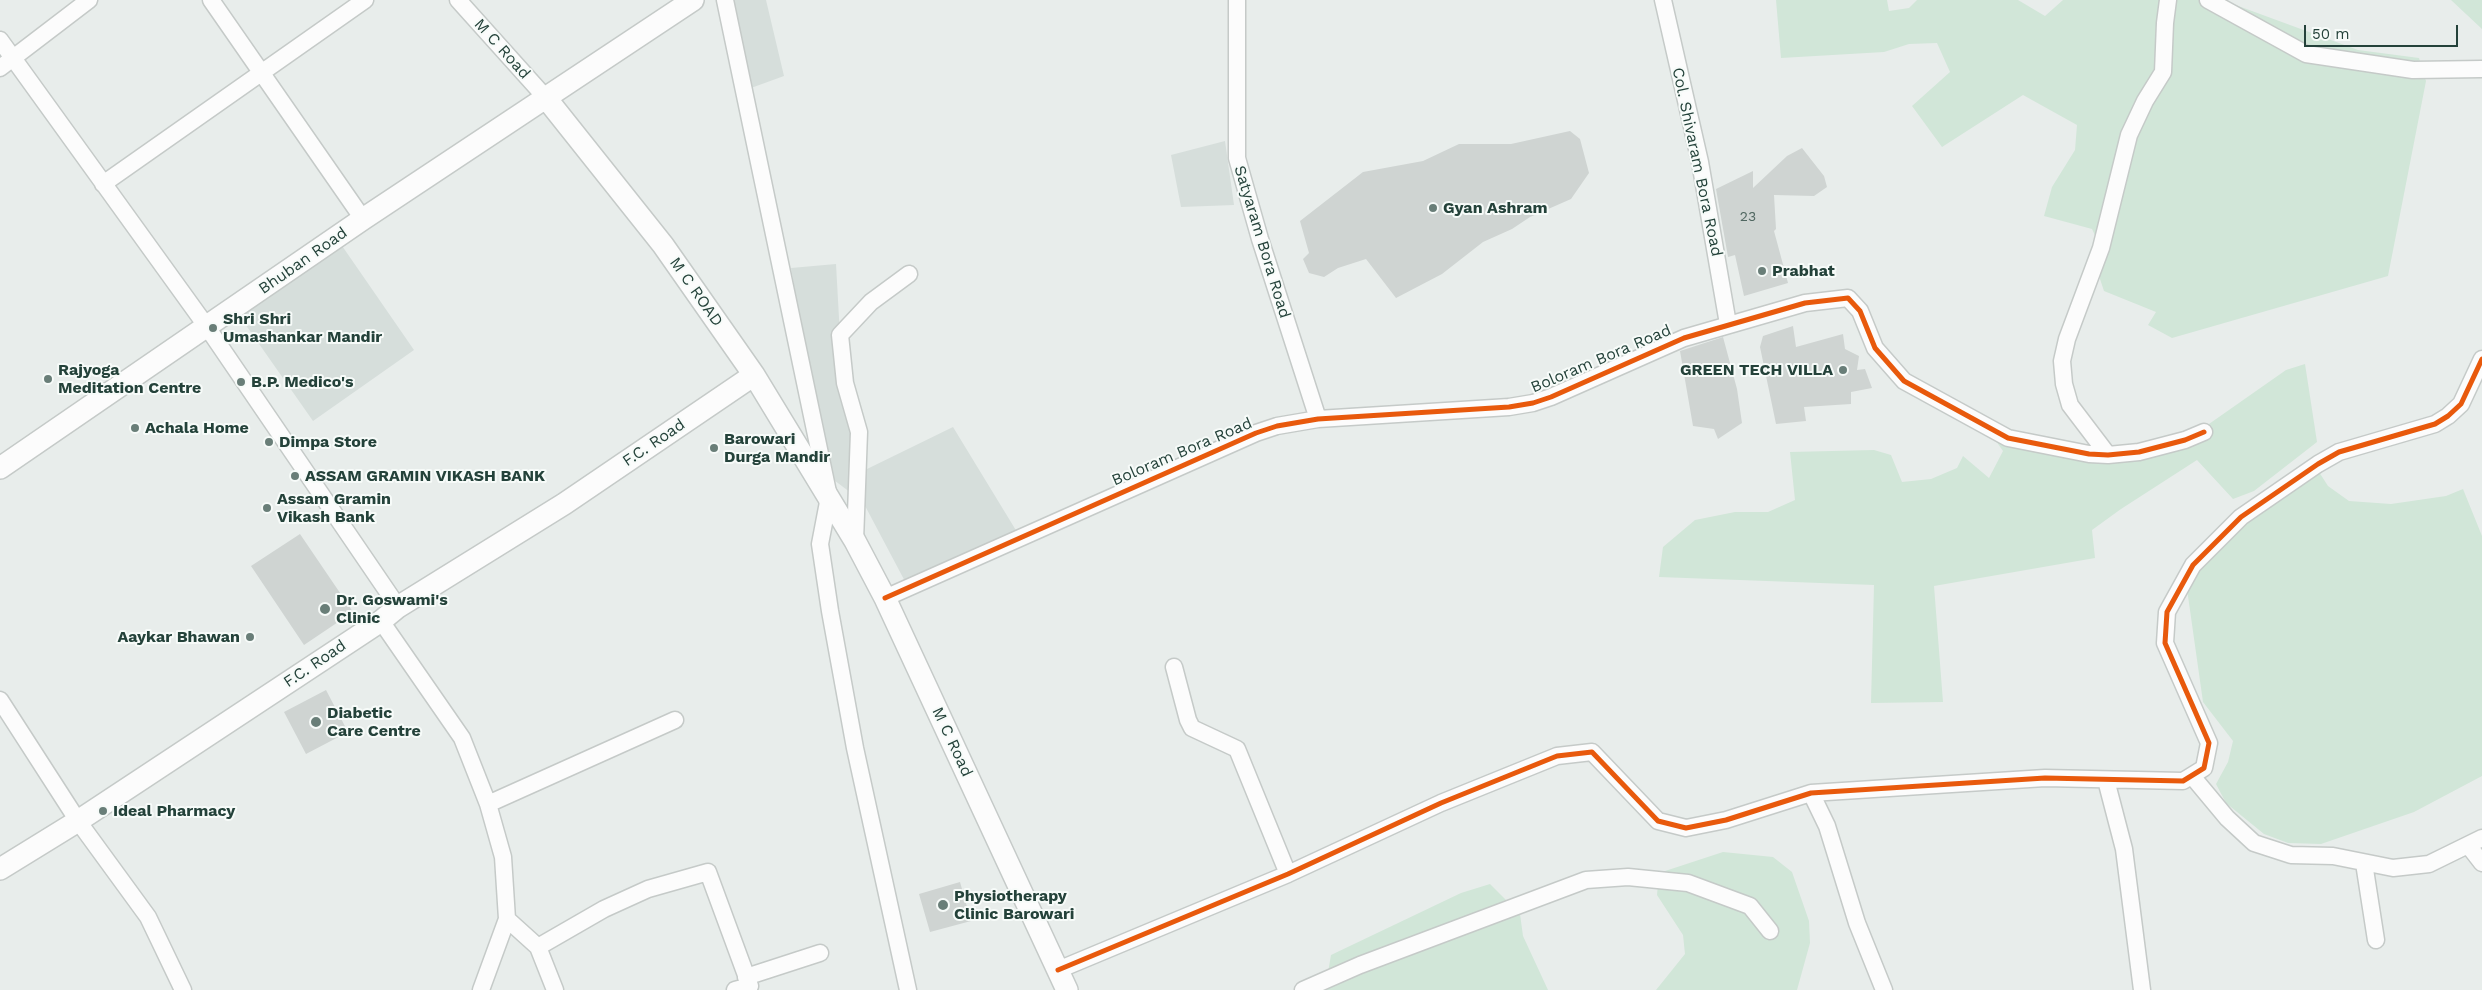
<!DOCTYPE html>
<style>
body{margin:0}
#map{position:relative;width:2482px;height:990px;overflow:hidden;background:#e8edeb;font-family:"Work Sans",sans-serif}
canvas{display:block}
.scale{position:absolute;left:2304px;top:25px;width:154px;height:22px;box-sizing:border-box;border:2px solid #24423a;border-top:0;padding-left:6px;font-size:15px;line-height:18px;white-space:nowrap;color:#24423a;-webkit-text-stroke:4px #f7fbf9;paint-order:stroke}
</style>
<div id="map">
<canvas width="2482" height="990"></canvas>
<div class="scale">50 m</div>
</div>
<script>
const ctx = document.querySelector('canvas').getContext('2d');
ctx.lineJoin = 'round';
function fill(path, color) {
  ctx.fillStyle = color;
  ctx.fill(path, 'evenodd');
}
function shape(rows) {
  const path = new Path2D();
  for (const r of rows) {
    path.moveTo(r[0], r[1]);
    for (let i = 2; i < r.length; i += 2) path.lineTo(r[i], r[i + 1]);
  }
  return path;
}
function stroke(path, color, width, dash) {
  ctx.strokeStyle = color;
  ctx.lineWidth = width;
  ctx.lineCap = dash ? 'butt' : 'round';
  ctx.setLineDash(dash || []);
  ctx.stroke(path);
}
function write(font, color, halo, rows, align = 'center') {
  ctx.font = font + ' "Work Sans",sans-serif';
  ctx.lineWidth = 4;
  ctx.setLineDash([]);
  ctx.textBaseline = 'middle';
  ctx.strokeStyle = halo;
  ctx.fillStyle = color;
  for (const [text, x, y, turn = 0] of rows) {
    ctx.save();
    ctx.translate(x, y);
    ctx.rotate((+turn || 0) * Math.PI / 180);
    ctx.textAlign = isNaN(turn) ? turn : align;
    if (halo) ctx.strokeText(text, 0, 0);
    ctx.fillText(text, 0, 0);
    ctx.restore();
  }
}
const built = shape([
 [729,0,766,0,784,76,751,88],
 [1225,141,1234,205,1181,207,1171,155],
 [338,240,414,350,313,421,236,311],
 [836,264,841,354,865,470,953,427,1017,532,908,587,863,502,826,474,791,268]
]);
const green = shape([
 [1776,0,1887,0,1889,11,1909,8,1917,0,2018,0,2045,16,2063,0,2222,0,2358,50,2419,58,2426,81,2388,276,2172,338,2148,325,2156,312,2104,291,2096,267,2100,246,2092,229,2044,216,2052,187,2075,150,2077,125,2023,95,1942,147,1912,106,1950,72,1937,43,1909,44,1884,52,1781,58],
 [2451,0,2482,0,2482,29],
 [2305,364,2317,442,2254,491,2233,499,2197,460,2121,509,2092,530,2095,558,1934,586,1943,702,1871,703,1874,585,1659,577,1663,547,1695,520,1735,512,1768,512,1795,500,1790,452,1874,450,1891,455,1902,482,1931,479,1957,468,1963,456,1989,478,2003,451,1989,431,2068,458,2189,438,2286,370],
 [2319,472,2328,486,2349,501,2391,504,2446,496,2463,489,2482,536,2482,776,2414,812,2321,844,2288,843,2264,834,2226,803,2216,784,2228,762,2233,741,2203,702,2187,589,2208,542],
 [1723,852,1773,857,1792,872,1809,921,1810,943,1797,990,1656,990,1685,954,1683,935,1657,895,1659,873],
 [1490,884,1520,914,1523,936,1548,990,1325,990,1331,955,1461,893]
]);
const building = shape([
 [1570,131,1580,139,1589,173,1571,199,1530,217,1512,229,1483,242,1442,274,1396,298,1366,259,1338,268,1324,277,1309,273,1303,259,1309,253,1300,221,1363,172,1423,161,1459,144,1511,144],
 [1802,148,1824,176,1827,187,1814,196,1774,195,1776,229,1774,231,1788,283,1744,296,1735,255,1728,257,1716,189,1753,171,1753,188,1787,156],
 [1793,326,1796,347,1843,334,1845,349,1859,356,1857,370,1865,369,1872,388,1851,392,1851,404,1804,407,1806,421,1776,424,1760,347,1763,336],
 [1723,337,1737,389,1742,423,1718,439,1714,429,1693,426,1680,351],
 [300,534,353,612,304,645,251,566],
 [326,690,348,732,306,754,284,712],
 [960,882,971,921,930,932,919,894]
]);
const minor = shape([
 [211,0,363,219],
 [458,0,546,98],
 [725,0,829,497,820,544,830,611,855,748,908,990],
 [1237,0,1237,158,1260,239,1318,419],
 [1663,0,1700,162,1728,324],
 [2208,0,2306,54,2413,70,2482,69],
 [0,40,207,327,398,607],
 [0,68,89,0],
 [103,184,365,0],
 [2108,455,2070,405,2064,384,2062,361,2067,339,2101,248,2129,135,2145,101,2163,72,2165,23,2168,0],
 [855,541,859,432,845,383,840,335,871,302,909,274],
 [885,598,1256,433,1277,426,1318,419,1509,407,1533,403,1551,397,1684,338,1805,303,1848,298,1860,311,1875,348,1904,381,2008,438,2089,454,2108,455,2139,452,2185,440,2204,432],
 [381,621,462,738,488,804,503,857,507,919,481,990],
 [1174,667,1188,720,1192,728,1237,749,1288,874],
 [0,700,78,821,148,917,183,990],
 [2192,776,2227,818,2254,843,2291,855,2333,856,2393,868,2429,864,2482,838],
 [2106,780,2124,849,2142,990],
 [1811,793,1827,826,1857,923,1884,990],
 [488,804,675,720],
 [2468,845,2482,863],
 [2364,863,2376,940],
 [507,919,538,947,555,990],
 [538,947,604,909,648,889,708,872,750,986,735,990],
 [1058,970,1288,874,1441,803,1557,756,1592,752,1658,821,1686,828,1726,820,1811,793,2045,778,2183,781,2204,768,2209,743,2165,643,2167,612,2193,565,2241,517,2318,464,2339,452,2435,424,2448,416,2461,404,2482,359],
 [746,977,820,953],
 [1303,990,1360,965,1586,880,1628,877,1688,883,1750,906,1770,931]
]);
const tertiary = shape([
 [546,98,663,245,754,375,855,541,885,598,1067,990],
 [0,468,363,219,693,0],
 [0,869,78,821,381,621,398,607,564,504,754,375]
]);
const cycleway = shape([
 [885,598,1256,433,1277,426,1318,419,1509,407,1533,403,1551,397,1684,338,1805,303,1848,298,1860,311,1875,348,1904,381,2008,438,2089,454,2108,455,2139,452,2185,440,2204,432],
 [1058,970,1288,874,1441,803,1557,756,1592,752,1658,821,1686,828,1726,820,1811,793,2045,778,2183,781,2204,768,2209,743,2165,643,2167,612,2193,565,2241,517,2318,464,2339,452,2435,424,2448,416,2461,404,2482,359]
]);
const markers = [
 [1433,208,5,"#697e78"],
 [1762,271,5,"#697e78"],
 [213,328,5,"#697e78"],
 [1843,370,5,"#697e78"],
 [48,379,5,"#697e78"],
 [241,382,5,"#697e78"],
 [135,428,5,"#697e78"],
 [269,442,5,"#697e78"],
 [714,448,5,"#697e78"],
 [295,476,5,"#697e78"],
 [267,508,5,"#697e78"],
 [325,609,6,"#697e78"],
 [250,637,5,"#697e78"],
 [316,722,6,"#697e78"],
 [103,811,5,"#697e78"],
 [943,905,6,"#697e78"]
];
const numberNames = [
 ["23",1748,217]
];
const streetNames = [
 ["M C Road",502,49,48],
 ["Col. Shivaram Bora Road",1697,162,78],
 ["Satyaram Bora Road",1262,242,73],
 ["Bhuban Road",303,261,-35],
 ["M C ROAD",696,292,55],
 ["Boloram Bora Road",1601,359,-23],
 ["F.C. Road",654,443,-34],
 ["Boloram Bora Road",1182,452,-23],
 ["F.C. Road",315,664,-34],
 ["M C Road",952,742,65]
];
const poiNames = [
 ["Gyan Ashram",1443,208],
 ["Prabhat",1772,271],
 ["Shri Shri",223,319],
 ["Umashankar Mandir",223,337],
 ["Rajyoga",58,370],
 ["Meditation Centre",58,388],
 ["GREEN TECH VILLA",1833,370,"right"],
 ["B.P. Medico's",251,382],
 ["Achala Home",145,428],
 ["Barowari",724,439],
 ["Durga Mandir",724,457],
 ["Dimpa Store",279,442],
 ["ASSAM GRAMIN VIKASH BANK",305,476],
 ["Assam Gramin",277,499],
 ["Vikash Bank",277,517],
 ["Dr. Goswami's",336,600],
 ["Clinic",336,618],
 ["Aaykar Bhawan",240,637,"right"],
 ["Diabetic",327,713],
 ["Care Centre",327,731],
 ["Ideal Pharmacy",113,811],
 ["Physiotherapy",954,896],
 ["Clinic Barowari",954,914]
];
fill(built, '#d6dedb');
fill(green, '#d1e6d8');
fill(building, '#cfd4d2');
stroke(minor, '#c5cac8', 19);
stroke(tertiary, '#c5cac8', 24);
stroke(minor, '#fcfcfc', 16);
stroke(tertiary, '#fcfcfc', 21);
stroke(cycleway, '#e8590c', 5);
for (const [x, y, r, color] of markers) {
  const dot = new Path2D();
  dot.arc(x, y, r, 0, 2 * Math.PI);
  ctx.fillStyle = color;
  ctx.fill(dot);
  stroke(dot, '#f7fbf9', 2);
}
write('14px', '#506761', null, numberNames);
write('16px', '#24423a', '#f7fbf9', streetNames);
write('bold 16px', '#24423a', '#f7fbf9', poiNames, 'left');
</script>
